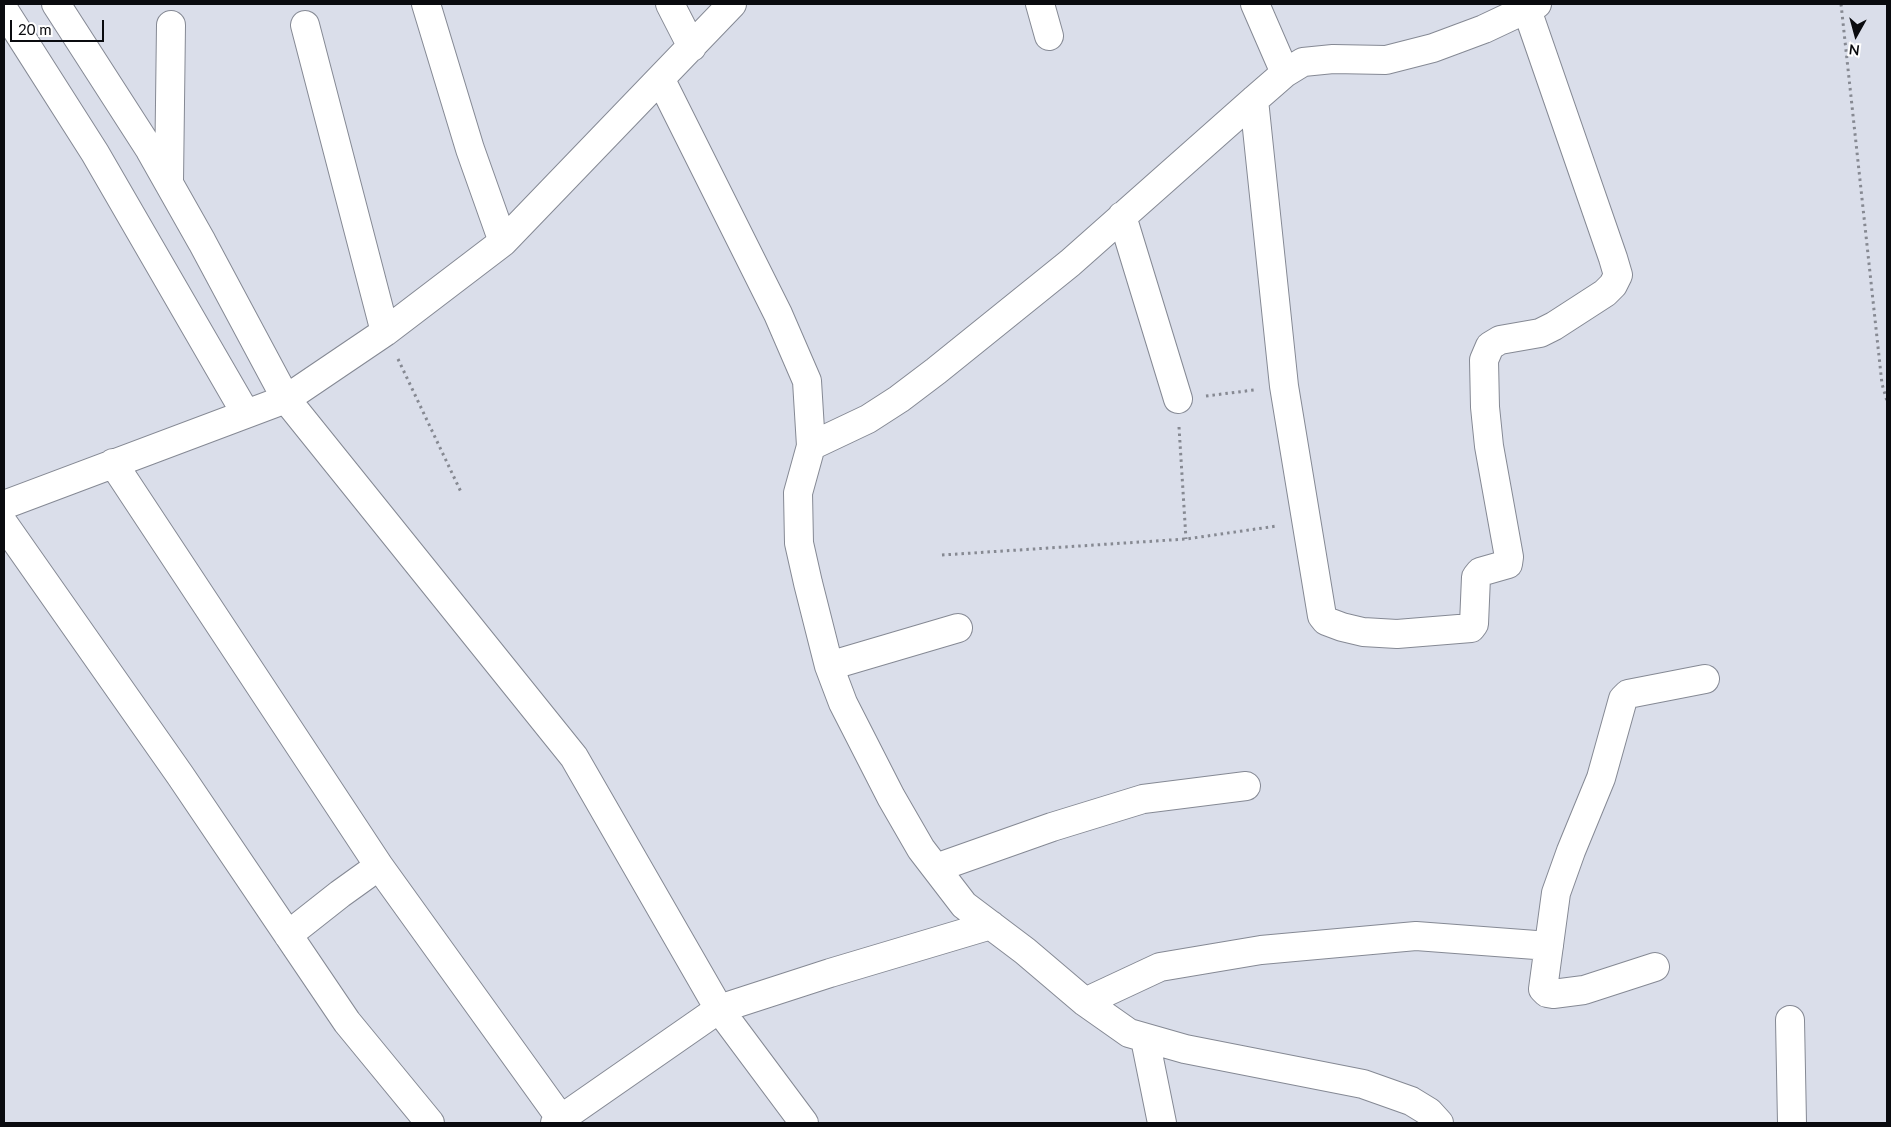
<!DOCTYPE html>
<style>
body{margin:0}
#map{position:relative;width:1891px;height:1127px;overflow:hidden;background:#dadeea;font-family:Lato,sans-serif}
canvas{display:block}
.frame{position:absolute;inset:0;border:5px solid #0a0b0f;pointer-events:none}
.north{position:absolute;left:1831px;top:10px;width:50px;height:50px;-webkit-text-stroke:4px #fff;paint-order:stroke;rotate:187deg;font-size:14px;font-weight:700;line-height:20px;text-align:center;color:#0a0b0f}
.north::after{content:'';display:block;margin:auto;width:18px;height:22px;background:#0a0b0f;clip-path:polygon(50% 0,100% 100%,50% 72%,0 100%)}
.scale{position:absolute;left:10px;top:20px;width:94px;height:22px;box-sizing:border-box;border:2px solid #0a0b0f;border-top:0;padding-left:6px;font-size:15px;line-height:18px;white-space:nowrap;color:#0a0b0f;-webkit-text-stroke:4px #fff;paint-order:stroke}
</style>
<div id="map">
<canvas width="1891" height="1127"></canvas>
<div class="frame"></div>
<div class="north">N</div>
<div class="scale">20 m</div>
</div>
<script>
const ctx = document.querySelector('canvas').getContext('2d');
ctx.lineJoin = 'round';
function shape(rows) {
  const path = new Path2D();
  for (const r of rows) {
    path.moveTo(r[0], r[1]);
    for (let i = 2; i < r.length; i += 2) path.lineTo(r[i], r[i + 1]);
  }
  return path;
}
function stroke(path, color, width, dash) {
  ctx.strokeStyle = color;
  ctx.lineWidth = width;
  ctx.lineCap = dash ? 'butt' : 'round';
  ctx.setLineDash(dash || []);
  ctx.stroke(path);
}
const path = shape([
 [1841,4,1882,384,1887,401],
 [398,359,461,492],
 [1206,396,1254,390],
 [1179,427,1186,539],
 [942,555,1186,539,1277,526]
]);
const minor = shape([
 [56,4,150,150,202,242,286,399,574,757,719,1009,804,1123],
 [426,4,470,149,503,242],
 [670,4,692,47],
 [1040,4,1049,36],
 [1255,4,1285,73],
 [4,10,95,153,246,414],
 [305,25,385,332],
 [661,80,778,314,807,381,811,446,798,493,799,543,808,583,829,666,843,703,891,797,921,849,964,905,1025,951,1085,1002,1129,1033,1185,1049,1363,1084,1411,1101,1429,1112,1439,1123],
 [1254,100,1284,386,1322,616,1326,621,1342,627,1363,632,1397,634,1471,628,1474,624,1476,577,1480,572,1508,564,1509,557,1489,446,1485,407,1484,360,1490,346,1500,340,1540,333,1554,326,1605,293,1613,285,1618,275,1613,258,1525,4],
 [169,181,171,25],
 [1122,216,1178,399],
 [811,446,868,419,899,399,936,371,1070,263,1254,100,1285,73,1303,62,1333,59,1386,60,1433,48,1484,29,1537,4],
 [113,463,379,866,561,1119],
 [4,505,286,399,385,332,503,242,732,4],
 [4,524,180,775,347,1022,430,1123],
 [829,666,958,628],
 [936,868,1052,827,1143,799,1246,786],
 [288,935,340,894,379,866],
 [1655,967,1584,990,1553,994,1547,993,1543,989,1556,893,1571,851,1601,778,1623,699,1628,694,1705,679],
 [1085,1002,1160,967,1261,950,1416,936,1549,946],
 [1790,1020,1792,1123],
 [1145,1039,1162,1123],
 [555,1123,719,1009,830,973,991,925]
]);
stroke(minor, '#858994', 30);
stroke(path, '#868992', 3, [2.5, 4]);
stroke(minor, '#fff', 28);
</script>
